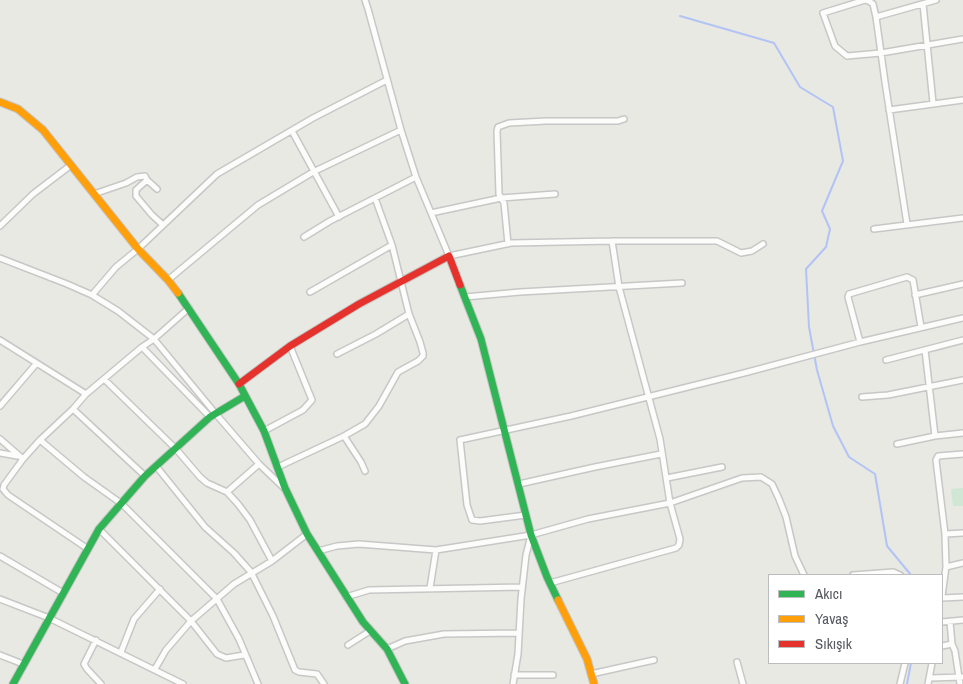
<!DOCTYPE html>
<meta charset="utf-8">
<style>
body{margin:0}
#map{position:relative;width:963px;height:684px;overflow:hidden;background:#e8e9e2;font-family:"Archivo Narrow",sans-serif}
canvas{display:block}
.legend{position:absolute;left:768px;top:574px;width:175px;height:90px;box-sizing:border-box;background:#fff;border:1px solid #bcbdbf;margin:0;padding:6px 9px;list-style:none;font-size:15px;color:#585960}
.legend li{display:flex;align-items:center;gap:10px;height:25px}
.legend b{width:25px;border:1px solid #bcbdbf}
</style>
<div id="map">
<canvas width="963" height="684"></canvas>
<ul class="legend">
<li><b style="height:6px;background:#30b455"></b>Akıcı</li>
<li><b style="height:6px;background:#ff9f0a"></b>Yavaş</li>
<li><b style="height:6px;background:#e5322d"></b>Sıkışık</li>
</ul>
</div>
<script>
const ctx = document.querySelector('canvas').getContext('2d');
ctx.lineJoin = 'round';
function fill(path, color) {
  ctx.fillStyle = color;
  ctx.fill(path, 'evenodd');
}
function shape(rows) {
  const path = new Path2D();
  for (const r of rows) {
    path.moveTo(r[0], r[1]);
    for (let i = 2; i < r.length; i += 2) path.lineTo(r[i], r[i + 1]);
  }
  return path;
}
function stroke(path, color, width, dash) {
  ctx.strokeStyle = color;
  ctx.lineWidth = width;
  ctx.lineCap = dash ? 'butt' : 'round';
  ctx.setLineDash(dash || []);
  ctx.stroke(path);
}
const green = shape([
 [963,488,963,506,953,506,951,489]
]);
const stream = shape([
 [680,16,774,43,800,87,833,107,843,161,822,211,830,229,826,247,806,269,809,327,817,370,833,426,849,457,875,474,887,546,911,575],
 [907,684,911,663]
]);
const street = shape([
 [365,0,368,9,401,130,416,177,449,256,511,243,612,241,717,241,741,253,752,251,763,244],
 [923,4,933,103],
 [876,17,936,0],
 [889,110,963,100],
 [292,131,339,217],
 [147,180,136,190,136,196,152,215,163,225],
 [94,194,126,183,137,177,145,176,147,180,157,189],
 [431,213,501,198,555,194],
 [907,224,885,82,881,53,876,17,873,4,869,1,865,0,823,13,835,46,847,56,881,53,963,39],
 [0,226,33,194,71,165],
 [874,229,963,218],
 [304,237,330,221,416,177],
 [508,244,504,203,499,194,497,131,498,127,509,123,546,121,618,121,624,119],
 [0,258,67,284,92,295,118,311,154,339,215,413,259,464,284,488],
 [168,280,258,205,313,172,401,130],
 [310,292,392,245],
 [92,295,116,267,138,249,217,174,313,118,387,80],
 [915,295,963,284],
 [465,297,520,292,682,283],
 [0,340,86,394],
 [860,342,848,297,849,294,907,277,913,280,921,327],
 [142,347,210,417],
 [925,350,935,436],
 [337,354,376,334,409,314],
 [886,360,963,340],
 [104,379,176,449,200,477,207,483,227,492,238,504,250,520,272,561],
 [862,397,888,395,963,380],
 [0,406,36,364],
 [73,409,145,476],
 [264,431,303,410,312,400,290,346],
 [344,436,361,462,365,471],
 [0,439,23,459],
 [40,440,84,477,122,504,217,599,239,639,258,684],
 [897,444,935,436,963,433],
 [0,453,17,456],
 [156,466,205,527,234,553,251,572,273,616,295,670,299,672,317,674,324,684],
 [278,467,344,436,365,424,379,406,398,372,418,361,423,356,423,353,420,342,409,314,392,245,375,198],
 [667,478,722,467],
 [519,484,595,467,661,454],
 [227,492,259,464],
 [526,515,480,521,472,520,467,505,460,440,571,416,744,373,860,342,963,318],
 [99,529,191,621,217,654,226,658,244,655],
 [945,534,963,533],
 [88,549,8,495,3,489,4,485,23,459,40,440,73,409,86,394,142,347,154,339,189,308],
 [318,551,337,546,359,544,436,550,531,535,588,519,670,503,742,478,761,477,772,484,779,499,786,517,795,556,804,575],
 [0,556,63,593],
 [946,567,963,563],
 [853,575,893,572,900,575],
 [550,583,676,548,679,545,680,539,670,503,660,439,619,287,612,241],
 [430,588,436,550],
 [942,596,946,567,945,534,936,460,938,456,963,454],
 [346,597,369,590,522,587],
 [942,598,963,597],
 [0,599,49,618,183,684],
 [942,622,963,620],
 [950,622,952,644,955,651,960,684],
 [96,640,84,664,87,669,101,684],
 [348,645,370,631],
 [942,646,952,644],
 [387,649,405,641,444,634,519,633],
 [121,652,134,619,160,589],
 [0,655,23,664],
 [737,662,743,684],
 [155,669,166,650,191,621,234,584,272,561,307,534],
 [591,674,654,660],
 [514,675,553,675],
 [930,678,963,677],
 [513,684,518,654,521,599,526,555,531,535],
 [900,684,905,663],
 [928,684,932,663]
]);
const fast = shape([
 [460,285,481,339,531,535,547,577,558,600],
 [178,293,239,384,264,431,285,488,307,534,363,622,387,649,405,684],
 [13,684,99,529,145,476,210,417,245,396]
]);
const slow = shape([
 [0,102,18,109,43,130,138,249,168,280,178,293],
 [558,600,587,659,594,684]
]);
const jam = shape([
 [239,384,290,346,359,304,449,256,460,285]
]);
fill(green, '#cfe7d4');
stroke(stream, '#b2c3f6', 2);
stroke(street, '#c7c7c7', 8);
stroke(fast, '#c4c5c4', 9);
stroke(slow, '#c4c5c4', 9);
stroke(jam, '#c4c5c4', 9);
stroke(street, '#fcfcfb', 5);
stroke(fast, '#30b455', 7);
stroke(slow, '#ff9f0a', 7);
stroke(jam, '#e5322d', 7);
</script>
